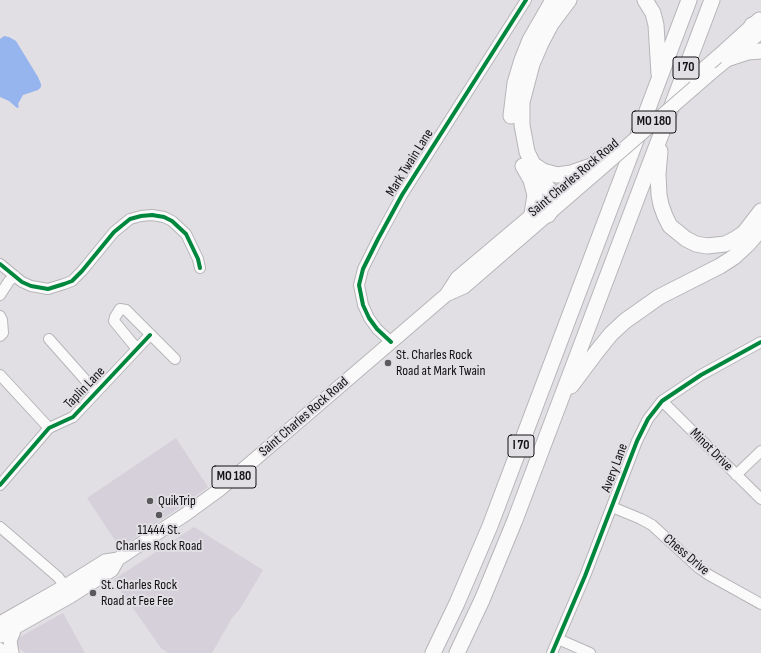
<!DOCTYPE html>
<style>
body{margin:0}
canvas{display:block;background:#e1dfe3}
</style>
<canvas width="761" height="653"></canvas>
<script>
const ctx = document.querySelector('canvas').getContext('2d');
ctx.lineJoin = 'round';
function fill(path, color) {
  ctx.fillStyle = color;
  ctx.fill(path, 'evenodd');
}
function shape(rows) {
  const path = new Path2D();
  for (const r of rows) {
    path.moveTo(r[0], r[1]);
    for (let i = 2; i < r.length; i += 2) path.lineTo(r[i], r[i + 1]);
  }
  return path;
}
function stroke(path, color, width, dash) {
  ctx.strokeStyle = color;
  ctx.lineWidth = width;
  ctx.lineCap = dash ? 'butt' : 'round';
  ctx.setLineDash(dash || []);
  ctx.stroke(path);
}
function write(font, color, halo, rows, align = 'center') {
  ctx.font = font + ' "Sofia Sans Condensed",sans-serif';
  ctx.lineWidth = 4;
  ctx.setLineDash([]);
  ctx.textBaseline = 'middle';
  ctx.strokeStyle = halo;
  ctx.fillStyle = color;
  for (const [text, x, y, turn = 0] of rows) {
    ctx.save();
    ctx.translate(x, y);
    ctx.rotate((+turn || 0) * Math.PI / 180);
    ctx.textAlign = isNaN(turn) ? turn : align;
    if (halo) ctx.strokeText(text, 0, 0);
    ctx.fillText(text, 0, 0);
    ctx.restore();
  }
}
const built = shape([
 [176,438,208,487,180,507,120,548,87,498],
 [194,527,263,570,240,609,232,618,212,653,168,653,161,648,113,580],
 [63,613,85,653,25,653,16,646,16,640,18,638]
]);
const water = shape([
 [4,36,9,37,16,41,38,77,41,84,41,87,38,90,23,95,18,104,19,107,17,108,9,101,0,97,0,39]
]);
const minor = shape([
 [0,264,22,282,31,286,48,289,64,284,72,281,82,271,114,232,130,219,141,216,152,215,164,217,172,221,186,234,198,259,200,268],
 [0,295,9,281,15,276],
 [0,316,2,320,3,333,0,336],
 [49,339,96,392],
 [391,342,377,329,369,318,363,305,359,285,363,269,378,239,402,195,526,0],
 [137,349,114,321,115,317,120,309,126,310,175,359],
 [0,375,49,428],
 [662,401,761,499],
 [736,475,761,451],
 [0,485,49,428,73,417,150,335],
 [612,507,641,519,652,525,699,568,709,575,761,604],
 [0,527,58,577,65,586],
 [558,639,590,653],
 [0,648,6,653],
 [552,653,585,576,637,441,648,419,662,401,701,375,761,342]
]);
const major = shape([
 [717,57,759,19],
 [711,73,761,32],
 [446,295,464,287,597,172],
 [0,623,65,586,105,561,118,559],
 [0,636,71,596,112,570,118,559,186,514,219,490,446,295,457,278,604,154],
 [12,653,10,641,15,628]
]);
const highway = shape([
 [645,0,653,13,656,25,659,74],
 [752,25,761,23],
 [730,58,748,52,761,51],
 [511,116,515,83,522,60,530,40,553,0],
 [660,151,658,174,659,195,661,205,665,216,670,226,686,239,696,244,707,246,725,244,735,239,744,233,761,211],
 [534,165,543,171,557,175,571,173,588,167],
 [523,166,531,180,535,195,532,214],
 [548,215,553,207,555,202,554,196,540,178,527,152,522,125,522,102,532,64,541,43,551,24,569,0],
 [571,386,598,350,611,334,625,321,659,297,720,266,734,257,747,245,761,229],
 [433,653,457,603,490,526,689,0],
 [457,653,482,600,515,520,712,0]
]);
const majorBridge = shape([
 [694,77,717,57],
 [597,172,711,73]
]);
const cycleway = shape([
 [0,264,22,282,31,286,48,289,64,284,72,281,82,271,114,232,130,219,141,216,152,215,164,217,172,221,186,234,198,259,200,268],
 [391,342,377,329,369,318,363,305,359,285,363,269,378,239,402,195,526,0],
 [0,485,49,428,73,417,150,335],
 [552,653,585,576,637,441,648,419,662,401,701,375,761,342]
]);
const markers = [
 [388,363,4,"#5a595c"],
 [150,501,4,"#5a595c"],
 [159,515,4,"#5a595c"],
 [93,593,4,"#5a595c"]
];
const shields = [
 [686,68,26],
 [654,122,44],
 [521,446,26],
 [234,477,44]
];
const shieldNames = [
 ["I 70",686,68],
 ["MO 180",654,122],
 ["I 70",521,446],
 ["MO 180",234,477]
];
const streetNames = [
 ["Mark Twain Lane",410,163,-58],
 ["Saint Charles Rock Road",574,178,-40],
 ["Taplin Lane",85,388,-46],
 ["Saint Charles Rock Road",304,417,-41],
 ["Minot Drive",711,450,45],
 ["Avery Lane",615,468,-69],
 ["Chess Drive",686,555,40]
];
const poiNames = [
 ["St. Charles Rock",396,355],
 ["Road at Mark Twain",396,371],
 ["QuikTrip",158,501],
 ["11444 St.",159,530,"center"],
 ["Charles Rock Road",159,546,"center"],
 ["St. Charles Rock",101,585],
 ["Road at Fee Fee",101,601]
];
fill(built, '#d5d0d9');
fill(water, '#96b4ee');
stroke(minor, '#b6b5b8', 12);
stroke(major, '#b6b5b8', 15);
stroke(highway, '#b6b5b8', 17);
stroke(minor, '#fafafb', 10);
stroke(major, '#fafafb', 13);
stroke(highway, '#fafafb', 15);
stroke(majorBridge, '#b6b5b8', 15, []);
stroke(majorBridge, '#fafafb', 13);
stroke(cycleway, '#00873e', 4);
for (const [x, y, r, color] of markers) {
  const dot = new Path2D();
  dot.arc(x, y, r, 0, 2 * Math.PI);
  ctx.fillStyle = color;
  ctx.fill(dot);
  stroke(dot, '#e1dee4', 1.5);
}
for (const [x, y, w] of shields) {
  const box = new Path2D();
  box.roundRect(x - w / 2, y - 11, w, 22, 3);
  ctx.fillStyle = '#e1dee4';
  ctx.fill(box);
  stroke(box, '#121113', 1);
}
write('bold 13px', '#121113', null, shieldNames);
write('14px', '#121113', '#e1dee4', streetNames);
write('14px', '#121113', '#e1dee4', poiNames, 'left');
</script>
